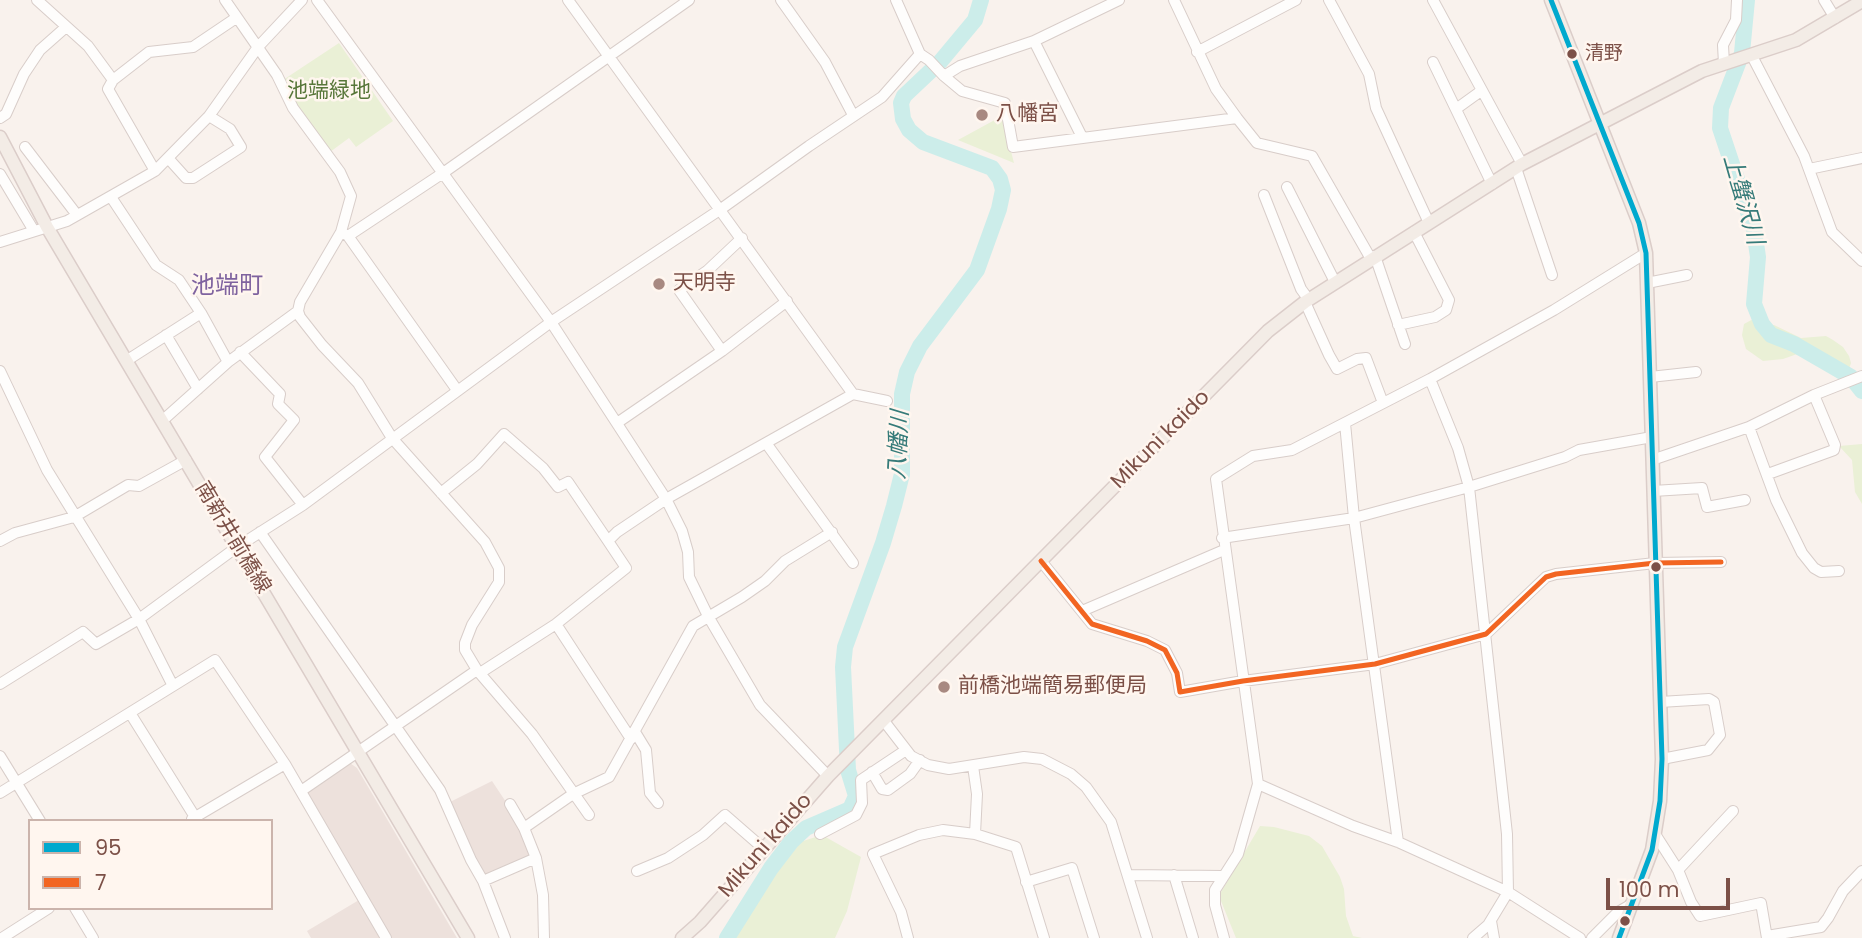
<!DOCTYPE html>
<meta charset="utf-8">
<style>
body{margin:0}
#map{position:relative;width:1862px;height:938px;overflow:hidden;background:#f9f2ed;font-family:Poppins,sans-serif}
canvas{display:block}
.legend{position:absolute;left:28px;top:819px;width:245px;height:91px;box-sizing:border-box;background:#fff6ef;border:2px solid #cbb4ac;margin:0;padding:9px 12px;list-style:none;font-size:21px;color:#7c5047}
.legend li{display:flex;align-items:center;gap:14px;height:35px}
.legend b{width:35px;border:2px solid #cbb4ac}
.scale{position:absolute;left:1606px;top:878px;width:124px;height:32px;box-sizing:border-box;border:4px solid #7c5047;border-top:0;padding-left:9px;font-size:21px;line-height:24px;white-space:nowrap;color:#7c5047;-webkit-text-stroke:5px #fff6ef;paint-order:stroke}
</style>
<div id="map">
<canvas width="1862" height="938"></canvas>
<ul class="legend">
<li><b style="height:9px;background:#00a9ce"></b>95</li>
<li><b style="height:9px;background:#f26522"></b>7</li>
</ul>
<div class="scale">100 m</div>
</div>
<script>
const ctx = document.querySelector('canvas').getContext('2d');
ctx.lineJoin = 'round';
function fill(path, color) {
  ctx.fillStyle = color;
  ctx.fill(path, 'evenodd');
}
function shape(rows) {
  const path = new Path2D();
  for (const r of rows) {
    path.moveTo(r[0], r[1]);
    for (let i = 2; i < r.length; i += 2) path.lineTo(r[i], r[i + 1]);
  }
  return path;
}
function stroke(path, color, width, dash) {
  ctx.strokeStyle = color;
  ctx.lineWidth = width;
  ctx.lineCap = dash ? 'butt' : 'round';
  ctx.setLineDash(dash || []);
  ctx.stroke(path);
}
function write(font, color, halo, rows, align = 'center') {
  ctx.font = font + ' Poppins,"Noto Sans JP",sans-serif';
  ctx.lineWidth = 5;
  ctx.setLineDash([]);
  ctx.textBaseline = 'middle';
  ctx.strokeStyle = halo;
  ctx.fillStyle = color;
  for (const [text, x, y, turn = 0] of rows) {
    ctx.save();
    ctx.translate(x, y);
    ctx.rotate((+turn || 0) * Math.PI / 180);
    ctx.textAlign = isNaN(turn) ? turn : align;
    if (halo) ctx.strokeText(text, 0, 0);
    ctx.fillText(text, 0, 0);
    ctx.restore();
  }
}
const industrial = shape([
 [347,761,357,768,457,938,389,938,308,794,309,790],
 [492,781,508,805,532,853,531,857,485,877,476,864,450,802],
 [359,900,382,938,311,938,307,931]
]);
const green = shape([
 [339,43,393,121,356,147,349,138,330,152,297,108,283,80],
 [1002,116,1014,163,958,140],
 [1755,318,1760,332,1775,342,1800,353,1783,359,1763,361,1746,349,1742,335,1744,324],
 [1769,325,1774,325,1801,338,1826,336,1833,340,1843,347,1849,356,1851,363,1849,369,1803,344,1773,331],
 [1862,444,1862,504,1855,492,1852,460,1839,446],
 [1260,826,1274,827,1309,836,1322,846,1340,877,1344,889,1346,916,1353,936,1362,938,1236,938,1221,901,1221,892],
 [822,835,861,857,847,911,835,938,731,938,759,901,781,848]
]);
const river = shape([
 [1747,0,1742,53,1721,108,1720,128,1754,230,1758,257,1754,304,1762,324,1771,335,1794,344,1839,370,1851,377,1862,391],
 [727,938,771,868,791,842,806,828,850,809,856,796,848,770,843,667,845,647,883,543,894,506,902,474,902,394,907,372,920,346,977,270,999,209,1003,190,1000,179,992,168,923,142,909,130,903,119,901,103,904,96,940,62,975,20,981,0]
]);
const minor = shape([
 [37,0,88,46,113,80,108,89,155,171],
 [225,0,277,75,293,108,340,172,351,196,341,232,300,302,298,311,300,317,322,345,358,383,392,438,485,542,499,568,499,582,472,625,465,643,465,650,477,670],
 [317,0,551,322,666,499,682,531,688,552,689,577,708,616,760,705,828,776],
 [781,0,825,62,853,115],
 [896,0,920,54,929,60,944,76,960,66,1034,41,1119,0],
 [1174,0,1216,89,1237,118,1257,143,1312,156,1371,259],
 [1329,0,1369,74,1376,108,1429,223],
 [1433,0,1522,164],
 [1824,0,1835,18],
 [1034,41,1082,137],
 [1197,52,1296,0],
 [1752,56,1804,156,1832,232,1862,261],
 [1433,62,1492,184],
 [1724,64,1723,45,1736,20,1737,0],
 [944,76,962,91,1005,103,1013,147,1237,118],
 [113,80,149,52,193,47,236,18],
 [1456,109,1481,91],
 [0,118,6,114,24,74,40,50,66,27],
 [25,147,77,215],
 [168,158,186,178,193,178,241,147,230,129,209,116],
 [1516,168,1552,275],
 [1809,169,1862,158],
 [0,174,34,231],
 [1287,187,1335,282],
 [1264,195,1301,289,1309,300],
 [111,197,156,265,179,280,201,313],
 [341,232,348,236,443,173,689,0],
 [348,236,457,390],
 [0,242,67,221,155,171,209,116,258,47,302,0],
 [1375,256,1405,344],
 [1647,283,1687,275],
 [1305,302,1329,355,1337,369,1357,359,1366,358,1383,403],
 [1398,325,1435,317,1446,310,1449,300,1414,232],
 [166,335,198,389],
 [722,351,679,290,707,271,742,238],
 [240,352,280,394,278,404,294,420,265,457,303,505],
 [126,361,201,313,228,362,162,421],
 [228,362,298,311],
 [0,371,47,470,139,619,173,686],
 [1650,377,1696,372],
 [1430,379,1458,448,1469,487,1507,834,1508,892,1488,925,1473,938],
 [853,394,887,401],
 [617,423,722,351,787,301],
 [1345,423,1354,518,1398,842],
 [1749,427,1776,500,1802,553,1814,568,1821,572,1839,571],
 [766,443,853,563],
 [1652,460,1749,427,1814,395,1862,376],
 [1768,474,1834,450,1835,445,1814,395],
 [1653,491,1702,488,1707,507,1745,500],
 [441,493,477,464,504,434,543,468,558,487,568,482,608,541],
 [260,532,440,790,471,860,483,881,505,938],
 [1222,538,1354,518,1469,487,1565,457,1579,450,1652,437],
 [0,541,15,533,74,517,128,485,139,486,186,460],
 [1041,561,1092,624,1147,641,1165,650,1177,673,1180,692,1243,681,1375,664,1486,634,1546,577,1556,574,1655,563,1721,562],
 [1082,611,1224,550],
 [556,624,631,739],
 [480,673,556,624,626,568,608,541,617,532,666,499,853,394,568,0],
 [0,684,83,632,96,644,139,619,237,547,303,505,551,322,721,209,809,146,882,97,920,54],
 [1660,702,1709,699,1714,702,1720,735,1708,750,1662,759],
 [130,713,195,817],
 [884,721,911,756,928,765,949,769,1024,757,1042,759,1071,774,1086,787,1111,822,1147,938],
 [635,732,646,750,650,793,658,803],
 [0,756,40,821],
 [973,766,977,794,975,834],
 [872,772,882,789,888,790,910,774,920,760],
 [1258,784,1353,826,1398,842,1508,892,1580,938],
 [301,791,477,670,532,734,589,815],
 [0,793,215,660,285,764,386,938],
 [510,804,524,828],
 [192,819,285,764],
 [820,834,856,815,862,803,861,780,906,750],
 [1655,834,1678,870,1691,902,1700,916,1761,903,1767,938],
 [1678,870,1733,811],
 [637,871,668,858,703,835,725,815,764,849],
 [1128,875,1222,876],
 [1174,875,1193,938],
 [483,881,536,858],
 [1026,882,1072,868,1094,938],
 [75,908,93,938],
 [1491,921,1494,938],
 [1767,936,1821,927,1828,918,1843,891,1862,871],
 [2,938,49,908],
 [544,938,543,895,536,858,524,828,573,794,609,777,693,626,742,597,765,581,785,561,832,532],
 [908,938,901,912,873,854,919,835,943,830,975,834,1016,847,1044,938],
 [1224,938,1215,905,1215,890,1238,854,1258,784,1216,479,1253,456,1292,450,1430,379,1554,310,1646,253],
 [1592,938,1618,912,1632,904]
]);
const major = shape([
 [1551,0,1639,223,1646,253,1662,759,1660,801,1652,850,1619,938],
 [0,137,47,227,468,938],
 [682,938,700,922,828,776,1268,331,1305,302,1522,164,1702,71,1796,40,1862,1]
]);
const bus1 = shape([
 [1551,0,1639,223,1646,253,1662,759,1660,801,1652,850,1619,938]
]);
const bus2 = shape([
 [1041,561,1092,624,1147,641,1165,650,1177,673,1180,692,1243,681,1375,664,1486,634,1546,577,1556,574,1655,563,1721,562]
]);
const markers = [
 [1572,54,6,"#7c5047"],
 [982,115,7,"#a88981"],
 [659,284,7,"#a88981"],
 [1656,567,6,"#7c5047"],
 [944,687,7,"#a88981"],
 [1625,921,6,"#7c5047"]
];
const busNames = [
 ["清野",1585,54]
];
const parkNames = [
 ["池端緑地",329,92]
];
const poiNames = [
 ["八幡宮",996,115],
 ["天明寺",673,284],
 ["前橋池端簡易郵便局",958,687]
];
const streetNames = [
 ["Mikuni kaido",1161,440,-45],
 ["南新井前橋線",232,538,59],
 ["Mikuni kaido",766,846,-49]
];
const waterNames = [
 ["上蟹沢川",1742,200,74],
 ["八幡川",900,445,-87]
];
const quarterNames = [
 ["池端町",227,287]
];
fill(industrial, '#ede1dc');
fill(green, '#eaf0d6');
stroke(river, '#ccedea', 16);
stroke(minor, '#d8cdc9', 12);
stroke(major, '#dbcdc9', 15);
stroke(minor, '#fefdfc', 10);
stroke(major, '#f3ece6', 12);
stroke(bus1, '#00a9ce', 5);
stroke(bus2, '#f26522', 5);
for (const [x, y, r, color] of markers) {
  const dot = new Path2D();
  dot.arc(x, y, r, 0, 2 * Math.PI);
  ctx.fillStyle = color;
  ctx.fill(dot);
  stroke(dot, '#fff6ef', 2.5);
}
write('19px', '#7c5047', '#fff6ef', busNames, 'left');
write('21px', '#577639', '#fff6ef', parkNames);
write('21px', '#7c5047', '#fff6ef', poiNames, 'left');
write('21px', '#7c5047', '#fff6ef', streetNames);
write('italic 23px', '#367b79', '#fff6ef', waterNames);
write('24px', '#7f639f', '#fff6ef', quarterNames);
</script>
